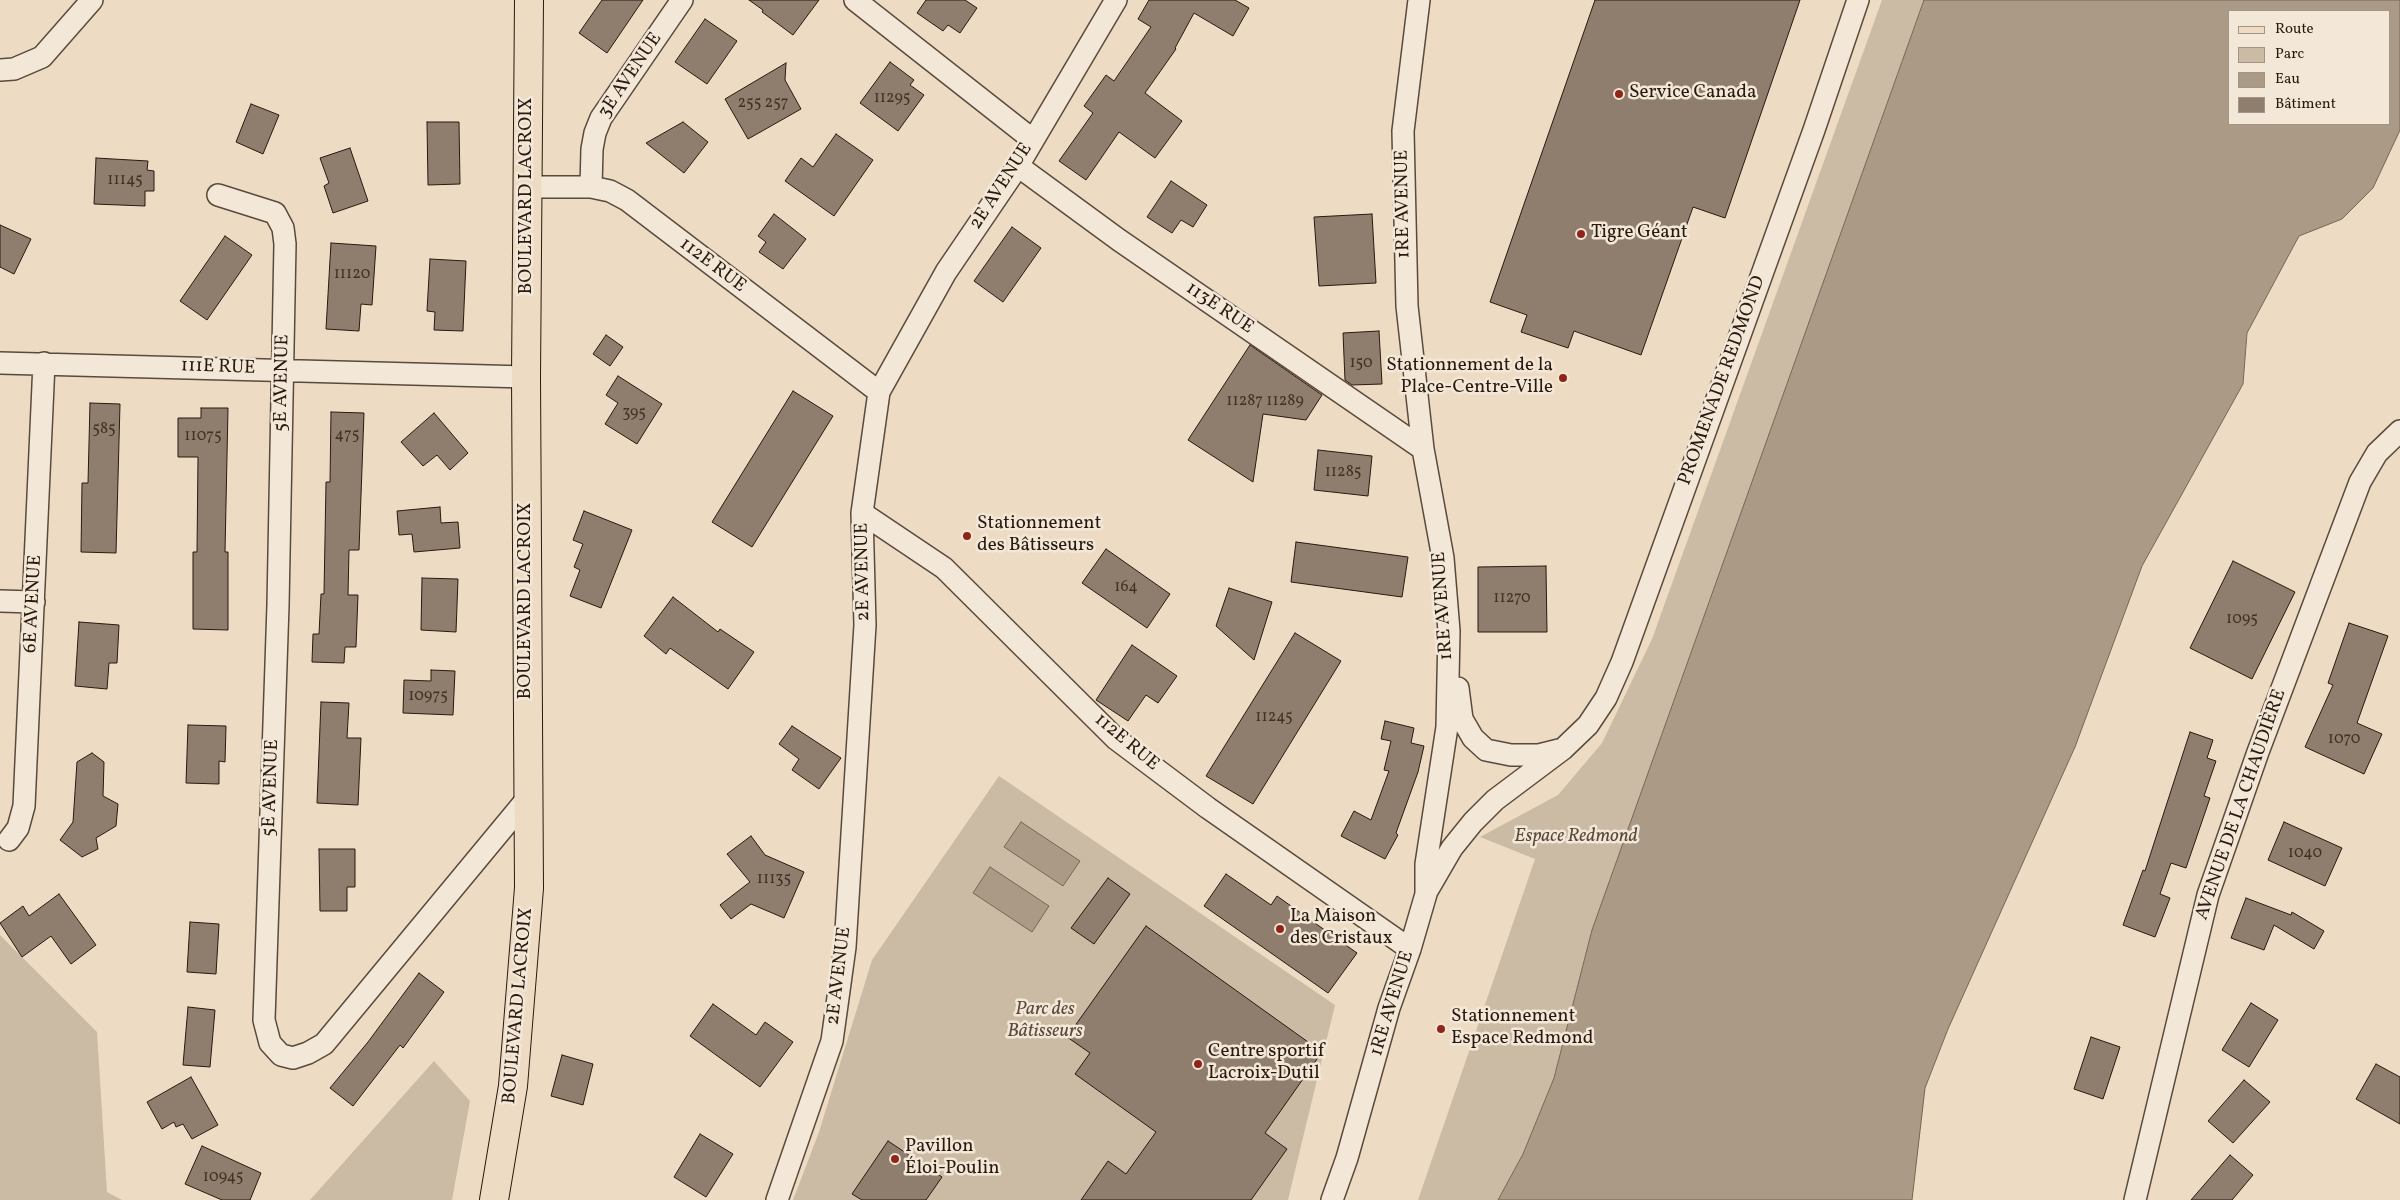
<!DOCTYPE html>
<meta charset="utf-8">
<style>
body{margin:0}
#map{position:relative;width:2400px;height:1200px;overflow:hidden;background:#eddcc3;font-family:Vollkorn,serif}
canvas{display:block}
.legend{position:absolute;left:2228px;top:10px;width:162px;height:115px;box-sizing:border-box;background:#f3e8d8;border:1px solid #a29588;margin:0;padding:6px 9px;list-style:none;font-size:15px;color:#29190f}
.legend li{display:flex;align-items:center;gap:10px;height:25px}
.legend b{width:25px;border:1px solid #a29588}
</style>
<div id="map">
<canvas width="2400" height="1200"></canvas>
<ul class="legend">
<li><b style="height:6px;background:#eddcc3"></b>Route</li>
<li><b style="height:14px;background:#ccbba4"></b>Parc</li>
<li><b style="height:14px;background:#aa9a86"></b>Eau</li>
<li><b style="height:14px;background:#8f7e6d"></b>Bâtiment</li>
</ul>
</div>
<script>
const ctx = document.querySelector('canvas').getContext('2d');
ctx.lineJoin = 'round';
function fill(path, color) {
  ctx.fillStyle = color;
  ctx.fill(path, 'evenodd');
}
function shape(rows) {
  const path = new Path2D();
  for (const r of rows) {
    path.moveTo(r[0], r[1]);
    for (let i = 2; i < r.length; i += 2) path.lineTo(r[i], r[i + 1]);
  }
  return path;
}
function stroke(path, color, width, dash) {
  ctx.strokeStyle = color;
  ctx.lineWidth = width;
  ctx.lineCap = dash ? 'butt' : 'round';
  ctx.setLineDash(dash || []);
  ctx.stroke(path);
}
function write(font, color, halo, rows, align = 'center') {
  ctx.font = font + ' Vollkorn,serif';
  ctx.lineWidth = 5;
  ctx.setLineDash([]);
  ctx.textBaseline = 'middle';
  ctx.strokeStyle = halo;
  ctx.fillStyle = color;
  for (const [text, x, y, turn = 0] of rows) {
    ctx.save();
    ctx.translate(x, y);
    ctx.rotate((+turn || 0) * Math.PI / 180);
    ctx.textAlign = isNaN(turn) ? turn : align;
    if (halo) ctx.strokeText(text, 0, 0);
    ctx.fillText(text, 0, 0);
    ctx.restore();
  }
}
const green = shape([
 [1882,0,1924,0,1592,930,1554,1078,1523,1154,1498,1200,1418,1200,1535,859,1480,837,1558,795,1602,743,1652,639],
 [999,776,1335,1005,1288,1200,793,1200,819,1132,872,960],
 [0,935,97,1032,107,1192,122,1200,0,1200],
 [434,1061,470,1101,452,1200,310,1200]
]);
const water = shape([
 [1924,0,2400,0,2400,130,2373,188,2342,219,2299,236,2247,333,2243,384,2142,566,2075,747,1948,1029,1925,1088,1912,1200,1498,1200,1523,1154,1554,1078,1592,930,1924,0],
 [2389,11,2389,124,2229,124,2229,11,2389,11],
 [1021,822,1080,861,1063,886,1004,847,1021,822],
 [990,867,1049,906,1032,932,973,893,990,867]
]);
const building = shape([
 [602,0,643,0,607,53,579,33,602,0],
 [749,0,819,0,793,35,762,12,763,10,749,0],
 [926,0,965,0,977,8,960,33,948,25,943,31,917,13,926,0],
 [1149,0,1235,0,1249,8,1233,36,1194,13,1175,48,1176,49,1145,93,1182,121,1155,158,1119,132,1086,180,1059,161,1093,113,1084,106,1106,75,1114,81,1151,27,1138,19,1149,0],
 [1595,0,1800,0,1725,218,1693,207,1641,355,1574,331,1568,348,1521,332,1527,315,1490,302,1595,0],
 [705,19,737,41,707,84,675,62,705,19],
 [890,62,914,80,910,85,924,95,898,131,860,103,890,62],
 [786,63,785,80,801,109,748,139,725,99,786,63],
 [251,104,279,115,263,154,236,142,251,104],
 [427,122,459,122,460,184,428,185,427,122],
 [683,122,708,142,684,173,646,143,683,122],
 [836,134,873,160,834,216,785,181,801,158,813,167,836,134],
 [350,148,368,201,333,213,324,186,329,183,320,158,350,148],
 [96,158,148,161,147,170,154,171,154,191,145,191,145,206,94,204,96,158],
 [1171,181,1207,205,1193,227,1181,220,1172,233,1147,217,1171,181],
 [774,214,806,239,783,269,759,252,766,242,758,236,774,214],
 [1372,214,1376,283,1319,286,1314,217,1372,214],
 [0,225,31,239,14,274,0,267,0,225],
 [1012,227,1041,248,1003,302,974,281,1012,227],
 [225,236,252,255,207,320,180,301,225,236],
 [331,243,376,246,372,305,361,304,359,331,326,329,331,243],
 [430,259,466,261,463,331,434,330,435,312,427,311,430,259],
 [1379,331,1382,384,1352,385,1345,380,1343,333,1379,331],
 [606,335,623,347,610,366,593,354,606,335],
 [1250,345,1322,395,1306,420,1263,414,1253,482,1188,440,1250,345],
 [618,376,662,404,637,444,605,424,618,403,606,395,618,376],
 [793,391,833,416,752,547,712,522,793,391],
 [90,403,120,404,116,553,81,552,82,483,88,483,90,403],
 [201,408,228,408,225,552,228,552,228,630,193,629,193,552,197,552,198,457,178,457,178,418,201,418,201,408],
 [331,412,364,413,359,550,349,550,348,595,358,595,356,647,345,647,344,663,312,662,313,634,319,634,321,594,324,594,326,482,330,482,331,412],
 [434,413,468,453,450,470,437,455,423,466,401,442,434,413],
 [1318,450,1372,456,1368,496,1314,490,1318,450],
 [440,507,441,523,458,522,460,548,414,552,412,534,399,535,397,511,440,507],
 [584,511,632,530,601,608,570,596,580,570,574,567,583,544,573,540,584,511],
 [1296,542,1408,557,1402,597,1291,582,1296,542],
 [1106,549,1170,594,1147,628,1082,583,1106,549],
 [2233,561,2295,592,2252,679,2190,648,2233,561],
 [1546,566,1547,632,1478,632,1478,567,1546,566],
 [422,578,458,579,456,632,421,630,422,578],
 [1229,588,1272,602,1254,660,1216,626,1229,588],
 [673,597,718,632,720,629,754,652,728,689,670,648,666,654,644,636,673,597],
 [79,622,119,625,117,663,109,663,107,689,75,686,79,622],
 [2349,623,2388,636,2357,723,2382,734,2364,774,2305,747,2333,685,2328,683,2349,623],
 [1295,633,1341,661,1253,804,1206,776,1295,633],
 [1132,645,1177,676,1158,703,1146,695,1128,721,1096,700,1132,645],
 [431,670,455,671,453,715,403,713,404,680,431,681,431,670],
 [321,702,349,703,347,738,361,738,358,805,317,803,321,702],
 [1385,721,1414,728,1411,743,1424,746,1418,772,1396,833,1398,835,1385,859,1341,836,1354,811,1371,820,1389,771,1384,770,1391,741,1381,739,1385,721],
 [188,725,226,726,225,762,219,761,219,784,186,783,188,725],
 [792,726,841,758,819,789,792,770,799,759,779,744,792,726],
 [2190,732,2213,740,2207,758,2216,761,2204,796,2210,798,2186,868,2171,863,2160,894,2170,898,2155,937,2123,925,2143,870,2145,871,2190,732],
 [92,753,104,762,103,796,118,804,116,826,96,838,98,849,82,857,60,840,73,822,77,762,92,753],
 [2284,822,2342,848,2325,886,2268,860,2284,822],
 [751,836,765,855,804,872,784,918,751,904,731,919,720,905,750,882,727,854,751,836],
 [319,849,355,849,355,887,347,887,347,911,320,911,319,849],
 [1226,874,1271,905,1277,896,1357,953,1328,993,1204,906,1226,874],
 [1108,878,1130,894,1094,944,1071,928,1108,878],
 [59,894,96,945,71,964,51,936,22,957,0,923,23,906,29,916,59,894],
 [2246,898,2291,915,2292,912,2324,931,2314,949,2274,925,2264,950,2231,938,2246,898],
 [190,922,219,924,216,974,187,972,190,922],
 [1146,926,1322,1052,1265,1133,1287,1149,1251,1200,1081,1200,1108,1161,1126,1174,1156,1132,1075,1074,1090,1053,1067,1037,1146,926],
 [419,973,444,992,403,1048,400,1045,353,1106,330,1088,368,1042,419,973],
 [2251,1003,2278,1020,2249,1067,2222,1050,2251,1003],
 [713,1004,756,1035,765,1022,793,1042,760,1087,690,1036,713,1004],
 [188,1007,215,1010,210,1067,183,1065,188,1007],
 [2091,1037,2120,1047,2103,1099,2074,1089,2091,1037],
 [562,1055,593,1064,583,1105,551,1096,562,1055],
 [2376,1064,2400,1077,2400,1124,2356,1099,2376,1064],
 [191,1077,218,1125,192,1139,183,1124,176,1127,174,1122,162,1129,147,1102,191,1077],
 [2244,1080,2270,1102,2233,1143,2208,1121,2244,1080],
 [700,1134,733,1154,706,1197,674,1177,700,1134],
 [888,1141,942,1177,926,1200,862,1200,852,1194,888,1141],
 [202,1146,261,1173,250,1200,222,1200,185,1184,202,1146],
 [2230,1155,2253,1175,2232,1200,2191,1200,2230,1155]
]);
const minor = shape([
 [855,0,1033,140],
 [0,70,14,69,42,57,92,0],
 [1018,166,1119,240,1423,449],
 [528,187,591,187,610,191,627,200,879,392],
 [591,187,592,149,595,133,601,118,682,0],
 [218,195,275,213,283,228,285,244,278,605,264,1020,270,1043,281,1055,293,1058,308,1053,324,1044,527,799],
 [0,363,526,377],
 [862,513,944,568,1116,739,1208,808,1410,949],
 [0,601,34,602],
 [1458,688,1462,719,1473,738,1486,750,1511,755,1539,755,1559,750],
 [9,840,18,828,24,806,44,363],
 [1427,891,1452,848,1473,822,1495,800,1563,749,1588,725,1606,698,1622,662,1814,130,1858,0],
 [777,1200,832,1041,845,947,865,625,862,513,879,392,946,272,1018,166,1116,0],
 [1332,1200,1347,1158,1389,1008,1410,949,1426,894,1426,864,1447,727,1449,631,1443,558,1423,449,1407,306,1403,131,1419,0],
 [2135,1200,2208,895,2258,752,2360,482,2377,453,2400,431]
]);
const major = shape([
 [494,1200,513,1086,529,888,526,377,529,0]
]);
const markers = [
 [1619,94,5,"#8f2418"],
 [1581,234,5,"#8f2418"],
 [1563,378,5,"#8f2418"],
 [967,536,5,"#8f2418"],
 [1280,929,5,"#8f2418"],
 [1441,1029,5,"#8f2418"],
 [1198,1064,5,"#8f2418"],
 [895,1159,5,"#8f2418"]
];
const numberNames = [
 ["11295",892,99],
 ["255 257",763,104],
 ["11145",125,181],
 ["11120",352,275],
 ["150",1361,364],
 ["11287 11289",1265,402],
 ["395",634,414],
 ["585",104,430],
 ["475",347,436],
 ["11075",203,437],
 ["11285",1343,473],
 ["164",1126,588],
 ["11270",1512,599],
 ["1095",2242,620],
 ["10975",428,697],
 ["11245",1274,718],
 ["1070",2344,740],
 ["1040",2305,854],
 ["11135",774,880],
 ["10945",223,1178]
];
const streetNames = [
 ["3E AVENUE",631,76,-56],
 ["2E AVENUE",1002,187,-57],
 ["BOULEVARD LACROIX",528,196,-90],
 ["1RE AVENUE",1404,204,-91],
 ["112E RUE",712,266,37],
 ["113E RUE",1219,309,34],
 ["111E RUE",218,368,2],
 ["PROMENADE REDMOND",1723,381,-70],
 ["5E AVENUE",283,383,-89],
 ["2E AVENUE",864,572,-91],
 ["BOULEVARD LACROIX",527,601,-90],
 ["6E AVENUE",34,604,-87],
 ["1RE AVENUE",1444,606,-94],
 ["112E RUE",1126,743,40],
 ["5E AVENUE",272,788,-88],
 ["AVENUE DE LA CHAUDIÈRE",2242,805,-71],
 ["2E AVENUE",840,976,-83],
 ["1RE AVENUE",1393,1004,-73],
 ["BOULEVARD LACROIX",519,1006,-85]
];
const poiNames = [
 ["Service Canada",1629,94],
 ["Tigre Géant",1591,234],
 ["Stationnement de la",1553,367,"right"],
 ["Place-Centre-Ville",1553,389,"right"],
 ["Stationnement",977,525],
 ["des Bâtisseurs",977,547],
 ["La Maison",1290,918],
 ["des Cristaux",1290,940],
 ["Stationnement",1451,1018],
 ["Espace Redmond",1451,1040],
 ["Centre sportif",1208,1053],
 ["Lacroix-Dutil",1208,1075],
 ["Pavillon",905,1148],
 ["Éloi-Poulin",905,1170]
];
const parkNames = [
 ["Espace Redmond",1576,838],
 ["Parc des",1045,1011],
 ["Bâtisseurs",1045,1033]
];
fill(green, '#ccbba4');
fill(water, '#aa9a86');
stroke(water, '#766656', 1);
fill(building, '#8f7e6d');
stroke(building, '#29190f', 1);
stroke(minor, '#5a4a3c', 24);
stroke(major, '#29190f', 30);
stroke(minor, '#f3e8d8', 21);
stroke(major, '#eddcc3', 28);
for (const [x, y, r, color] of markers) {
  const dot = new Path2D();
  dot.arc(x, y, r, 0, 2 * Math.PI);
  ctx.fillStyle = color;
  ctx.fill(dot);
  stroke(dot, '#f3e8d8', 2);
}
write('16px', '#423226', null, numberNames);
write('19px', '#29190f', '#f3e8d8', streetNames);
write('19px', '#29190f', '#f3e8d8', poiNames, 'left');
write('italic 19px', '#5a4a3c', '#f3e8d8', parkNames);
</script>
